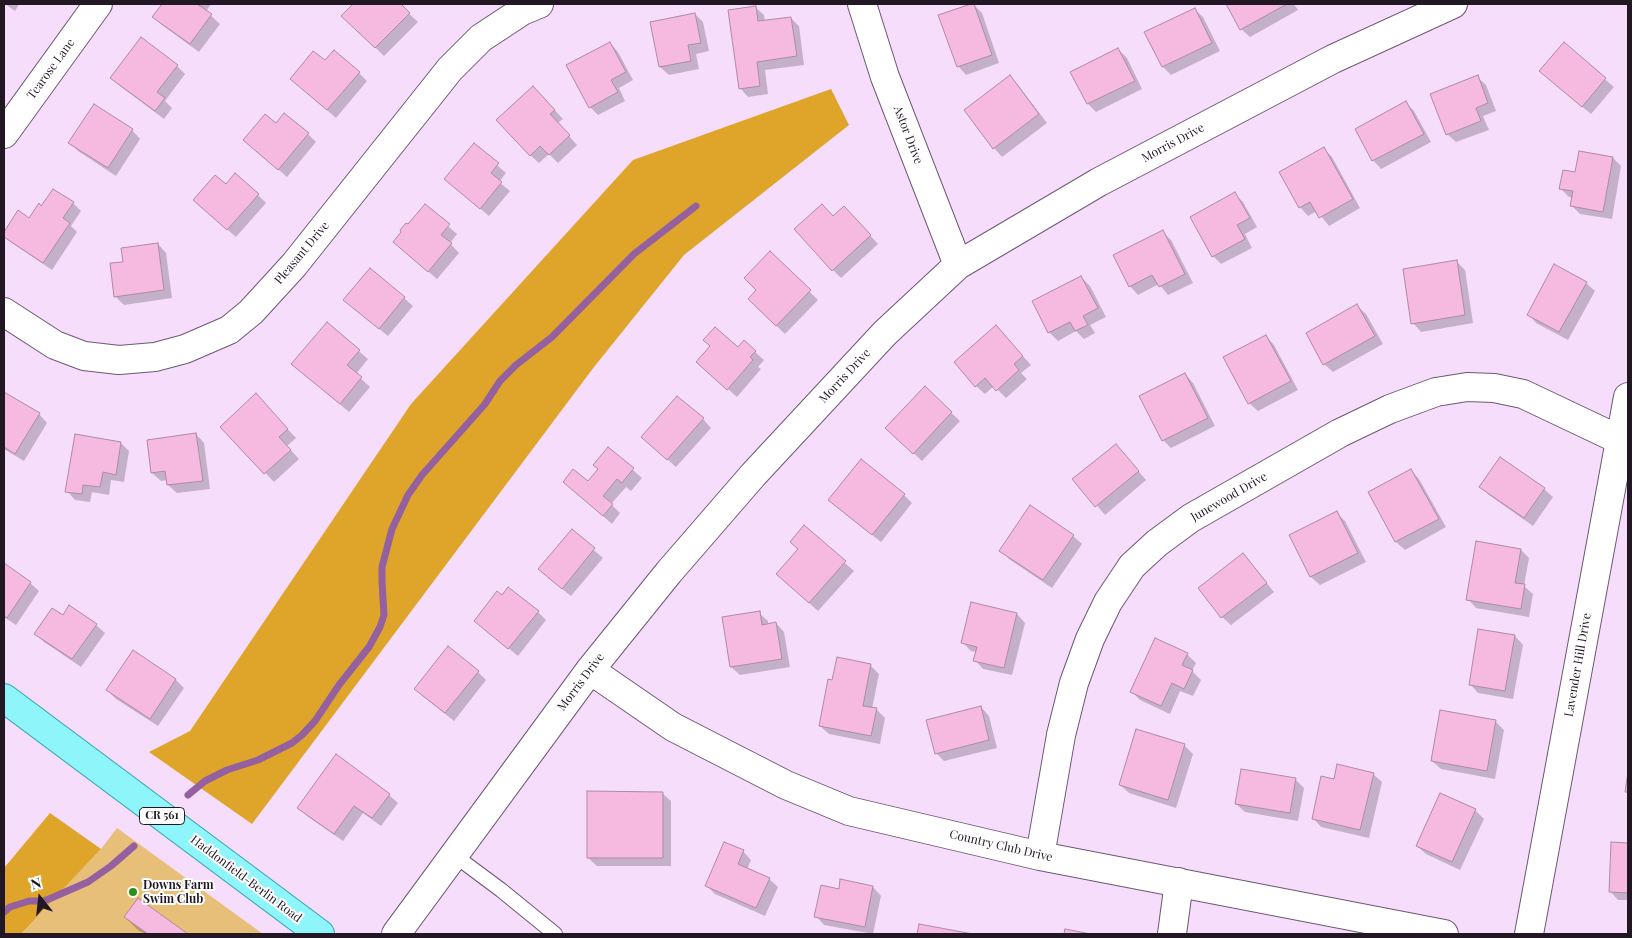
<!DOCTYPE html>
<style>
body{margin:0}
#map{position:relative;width:1632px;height:938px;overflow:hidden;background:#f7ddfc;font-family:"Playfair Display",serif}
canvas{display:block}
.frame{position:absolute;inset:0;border:5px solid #211823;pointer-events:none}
.north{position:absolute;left:15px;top:873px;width:50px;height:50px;-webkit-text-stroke:4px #fff;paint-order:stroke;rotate:344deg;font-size:14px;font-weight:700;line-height:20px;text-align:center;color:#211823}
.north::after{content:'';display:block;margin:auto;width:18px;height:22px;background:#211823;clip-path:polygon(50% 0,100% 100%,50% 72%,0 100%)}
</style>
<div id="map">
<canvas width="1632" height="938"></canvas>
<div class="frame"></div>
<div class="north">N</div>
</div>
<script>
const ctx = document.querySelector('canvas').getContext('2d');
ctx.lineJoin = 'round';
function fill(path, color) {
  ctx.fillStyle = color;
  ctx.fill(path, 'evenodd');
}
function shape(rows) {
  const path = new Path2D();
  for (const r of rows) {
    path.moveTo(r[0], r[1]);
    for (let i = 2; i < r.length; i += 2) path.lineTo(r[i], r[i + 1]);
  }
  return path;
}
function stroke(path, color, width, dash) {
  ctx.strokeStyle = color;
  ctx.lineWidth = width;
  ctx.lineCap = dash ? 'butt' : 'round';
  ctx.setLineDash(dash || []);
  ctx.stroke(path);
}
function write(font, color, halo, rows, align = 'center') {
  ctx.font = font + ' "Playfair Display",serif';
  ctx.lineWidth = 4;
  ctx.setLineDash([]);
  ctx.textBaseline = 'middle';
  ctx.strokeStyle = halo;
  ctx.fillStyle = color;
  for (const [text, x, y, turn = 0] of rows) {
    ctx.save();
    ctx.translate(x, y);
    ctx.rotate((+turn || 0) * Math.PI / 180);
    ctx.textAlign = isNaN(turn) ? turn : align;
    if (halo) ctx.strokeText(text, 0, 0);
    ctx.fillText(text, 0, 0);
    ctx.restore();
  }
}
const green = shape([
 [117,828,263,934,21,934,101,849]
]);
const forest = shape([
 [831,89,849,125,684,255,594,367,252,824,149,752,190,731,411,404,633,160],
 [50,813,101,849,21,934,4,934,4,868]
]);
const shadow = shape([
 [5,4,19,4,15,11],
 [164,4,211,4,206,11,220,24,199,52,162,25,154,17],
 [355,4,399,4,418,22,384,56,343,16],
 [973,4,982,13,999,63,966,75,958,66],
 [1227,4,1294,4,1298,10,1250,37,1241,29],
 [755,7,764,15,765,22,791,18,799,26,804,65,765,70,768,94,748,97,740,88],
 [1194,9,1203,17,1220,51,1171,75,1163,67],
 [695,14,703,22,709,51,696,54,699,69,669,75,660,67,652,22],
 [610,43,618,52,633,80,619,88,625,101,598,115,590,107],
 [1564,44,1614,87,1591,114,1549,79],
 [1118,49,1127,58,1142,89,1096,112,1088,104,1072,72],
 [325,62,359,73,367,81,336,118,300,87],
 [177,66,185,74,165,101,172,108,164,119,120,86,112,78],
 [1010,77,1018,85,1047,123,1002,157,994,148],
 [1477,77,1486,85,1496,111,1483,116,1489,130,1456,142,1447,134],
 [542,96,563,119,558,123,577,145,558,163,549,154,539,163,530,155],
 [1406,103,1414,111,1431,142,1381,169,1373,160],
 [276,125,308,134,316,142,287,177,244,140],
 [132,130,140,139,116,176,78,151,70,143],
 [474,145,506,173,499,182,510,191,489,216,445,179],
 [1324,149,1332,157,1360,208,1329,226,1317,211,1308,216,1300,207],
 [1613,158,1621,166,1612,219,1580,214,1572,206,1573,198,1569,197,1561,189,1576,173],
 [226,185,258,195,266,203,236,237,203,208],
 [1235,194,1243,202,1257,227,1245,234,1252,248,1221,264,1213,256],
 [73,203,81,211,71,226,77,232,52,270,12,243,4,236,18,212,29,219,42,208],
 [425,206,457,234,450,243,459,253,437,279,394,242],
 [853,216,878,244,841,278,833,270,834,218],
 [1162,231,1171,240,1193,283,1168,295,1159,284,1138,295,1130,286],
 [158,244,166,253,172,298,124,305,115,296,124,263],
 [770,253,818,300,785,334,749,299,758,290],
 [1456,261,1465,270,1473,323,1421,332,1413,323],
 [1081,277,1090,286,1106,317,1090,325,1095,333,1084,339,1076,331,1058,341,1049,332,1033,302],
 [1586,283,1595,291,1568,340,1536,323,1528,314],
 [404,298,413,306,388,336,353,308],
 [1357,306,1366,314,1383,344,1333,372,1324,364],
 [327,324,368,359,356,374,370,387,349,412,302,372],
 [1004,335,1031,365,1021,373,1027,379,1006,398,994,386,985,394,976,386],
 [1266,336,1274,345,1298,390,1258,411,1249,403],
 [744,342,764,360,758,367,761,369,737,397,706,370,738,349],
 [1185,374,1193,383,1215,426,1171,448,1163,440],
 [925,388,960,421,922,461,895,436],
 [4,393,39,414,47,423,24,461,4,449],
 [264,404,296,438,287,446,299,459,274,482,222,427],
 [703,419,711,428,676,467,651,445],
 [196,434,204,443,210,489,177,493,168,485,168,480,161,481,152,473],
 [121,443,129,451,124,482,111,480,109,495,92,492,90,502,75,500,67,491],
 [608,448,642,478,631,491,626,487,611,504,620,513,612,524,564,482,588,483,599,469],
 [1124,454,1146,480,1105,515,1074,479],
 [1411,470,1419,479,1446,527,1405,550,1396,542,1370,493],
 [1481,487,1544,489,1553,497,1533,526,1489,495],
 [904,495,912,503,881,542,838,508],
 [1337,513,1345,521,1366,562,1320,585,1311,577,1291,536],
 [804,527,854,571,818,611,786,582,799,550],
 [572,531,603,558,571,596,548,578],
 [1073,536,1082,544,1052,588,1009,559,1001,550],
 [1521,550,1529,558,1524,586,1533,594,1529,617,1476,608,1468,599],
 [1243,554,1274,592,1231,625,1222,617],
 [4,565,30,583,39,591,16,625,4,617],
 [538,612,546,620,518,656,475,621],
 [759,613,768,621,768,625,776,623,784,632,790,667,740,675,731,667],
 [1017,614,1025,623,1012,675,983,669,975,660,976,652,971,651,963,643],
 [63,616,96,625,105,633,81,667,44,642,36,634],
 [1515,636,1523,645,1513,699,1478,693,1470,684],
 [133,652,176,680,184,688,158,726,116,699,107,690],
 [1187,654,1196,663,1192,671,1201,680,1193,696,1180,691,1170,714,1140,700,1132,692],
 [870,665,879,674,872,709,877,710,885,718,880,744,829,734,820,726,833,682],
 [478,672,486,680,454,721,424,697],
 [981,707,989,716,997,748,944,761,936,753],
 [1495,721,1504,730,1495,779,1441,769,1432,761],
 [1184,745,1193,754,1176,808,1129,793,1120,785],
 [1373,774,1382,782,1369,838,1321,827,1313,818,1335,780],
 [1295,779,1304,788,1298,821,1245,812,1236,804],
 [662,793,671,801,671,866,597,866,588,858],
 [389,795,398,803,381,826,363,813,343,841,307,816,299,807],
 [1475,810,1484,819,1460,870,1426,854,1417,846],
 [1612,844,1628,844,1628,900,1618,900,1610,891],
 [743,851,751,860,747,869,769,879,778,887,765,916,715,894,706,885],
 [873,887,881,896,873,934,824,925,816,916,840,890],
 [138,899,186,934,145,934,138,930,125,917]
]);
const stream = shape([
 [188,795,205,781,227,770,258,760,292,743,302,735,315,721,339,685,369,647,380,627,384,615,382,582,382,567,392,529,408,495,422,475,485,404,500,381,516,365,552,337,634,254,696,206],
 [4,912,10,907,29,901,43,901,49,899,88,882,111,866,134,846]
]);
const building = shape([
 [162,4,197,4,212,14,190,44,152,17,162,4],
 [353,4,401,4,410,13,375,48,341,16,353,4],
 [971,4,974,4,992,55,957,67,938,15,971,4],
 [1226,4,1287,4,1240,30,1226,4],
 [756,6,758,21,791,17,797,56,757,62,760,86,739,89,728,10,756,6],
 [1195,8,1212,43,1162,67,1144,32,1195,8],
 [695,13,701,43,688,45,691,61,659,67,650,22,695,13],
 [141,37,178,65,157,92,165,98,155,111,110,78,141,37],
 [610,42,626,72,611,80,618,92,589,108,566,65,610,42],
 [1564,42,1606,78,1582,107,1539,71,1564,42],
 [1118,48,1135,81,1087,104,1070,72,1118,48],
 [334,50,360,72,327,110,290,79,313,51,325,60,334,50],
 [1010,75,1039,114,993,149,964,110,1010,75],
 [1478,75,1488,103,1476,108,1481,121,1446,135,1430,94,1478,75],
 [533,86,555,110,550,114,570,135,549,155,540,146,530,156,496,120,533,86],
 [1406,101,1424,134,1372,161,1355,129,1406,101],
 [94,104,133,129,108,168,68,143,94,104],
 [284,113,309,133,278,170,243,140,265,114,276,123,284,113],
 [474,143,499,163,491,173,502,182,480,209,444,179,474,143],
 [1324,147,1353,199,1319,218,1310,202,1299,208,1279,172,1324,147],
 [1579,151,1613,157,1603,212,1570,206,1573,191,1559,189,1563,170,1575,172,1579,151],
 [235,173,259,194,227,230,193,200,215,175,226,184,235,173],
 [53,189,74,202,63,218,70,223,43,263,4,237,4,232,18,210,29,218,39,203,41,206,53,189],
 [1235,192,1250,218,1237,225,1245,239,1212,257,1190,217,1235,192],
 [425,204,450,224,441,235,452,243,428,272,393,242,401,232,400,230,406,223,408,224,425,204],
 [822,204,833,216,844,206,871,235,832,271,794,229,822,204],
 [1163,230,1185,274,1159,287,1152,275,1129,287,1113,255,1163,230],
 [158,243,164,290,114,297,110,263,123,262,121,248,158,243],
 [770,251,811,290,776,326,748,299,756,290,744,278,770,251],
 [1457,260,1465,315,1411,324,1403,269,1457,260],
 [1554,264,1587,282,1559,332,1527,315,1554,264],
 [370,268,405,297,379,329,343,300,370,268],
 [1081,276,1098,308,1083,316,1088,325,1075,331,1070,322,1048,333,1032,301,1081,276],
 [1357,304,1375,336,1323,365,1306,333,1357,304],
 [327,322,360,350,347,365,362,377,340,404,291,364,327,322],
 [996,325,1023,356,1014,364,1019,370,996,391,985,378,975,387,954,362,996,325],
 [715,327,738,347,744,340,756,351,750,357,753,360,727,390,696,362,710,346,703,340,715,327],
 [1266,335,1291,381,1248,404,1223,357,1266,335],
 [1185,373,1208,418,1162,441,1139,396,1185,373],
 [925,386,952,412,913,454,885,428,925,386],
 [4,392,40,413,15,454,4,447,4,392],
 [256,393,288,429,279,437,291,450,264,474,220,427,256,393],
 [677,396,704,418,667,460,641,437,677,396],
 [196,433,203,481,167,485,165,471,151,473,147,440,196,433],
 [75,434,121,442,116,475,103,472,100,487,83,485,82,494,65,492,75,434],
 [1116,444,1139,471,1095,507,1072,479,1116,444],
 [608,447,634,468,622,483,617,479,603,496,613,504,603,516,563,482,573,469,588,481,598,469,593,465,608,447],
 [1500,457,1545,488,1524,518,1479,487,1500,457],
 [861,459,905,494,872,535,828,500,861,459],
 [1411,469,1439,519,1395,542,1368,492,1411,469],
 [1030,505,1074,535,1043,580,999,551,1030,505],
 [1337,511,1358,553,1310,577,1289,535,1337,511],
 [804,525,846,561,809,603,776,574,798,549,790,542,804,525],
 [572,529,595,548,562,589,538,569,572,529],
 [1476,541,1521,549,1515,583,1525,584,1521,609,1466,600,1476,541],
 [1243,553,1267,583,1221,618,1198,588,1243,553],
 [4,563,31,582,7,618,4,616,4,563],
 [508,587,539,611,508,649,474,621,497,591,502,595,508,587],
 [971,602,1017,613,1004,668,973,661,977,647,961,643,971,602],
 [69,605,97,624,72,659,34,634,52,608,63,615,69,605],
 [760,611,762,625,776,622,782,659,730,667,722,617,760,611],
 [1478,629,1515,635,1505,691,1469,685,1478,629],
 [1155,638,1188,653,1182,665,1193,670,1184,689,1172,683,1161,706,1130,692,1155,638],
 [448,646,479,671,445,713,414,689,448,646],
 [133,650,176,679,150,719,106,690,133,650],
 [837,657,871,664,863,706,877,708,871,736,819,726,828,679,832,680,837,657],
 [981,706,989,740,935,754,926,720,981,706],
 [1440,710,1496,720,1487,771,1431,761,1440,710],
 [1136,729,1185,744,1168,800,1119,785,1136,729],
 [336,754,390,794,372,818,354,806,334,834,297,808,336,754],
 [1337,764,1374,773,1360,830,1312,819,1321,776,1334,779,1337,764],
 [1241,769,1296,778,1290,813,1235,804,1241,769],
 [1628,772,1628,792,1625,792,1628,772],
 [587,791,663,792,663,858,587,858,587,791],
 [1440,793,1476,809,1452,862,1416,846,1440,793],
 [724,842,744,850,738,864,770,878,756,908,705,886,724,842],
 [1611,842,1628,843,1628,893,1609,892,1611,842],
 [840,879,873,886,865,927,814,917,821,885,839,889,840,879],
 [138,898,188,934,148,934,124,917,138,898],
 [919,924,973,934,917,934,919,924],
 [1065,929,1091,934,1064,934,1065,929]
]);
const lane = shape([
 [454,855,501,890,555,934]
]);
const street = shape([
 [862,4,885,77,958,265],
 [4,134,98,4],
 [4,312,55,345,84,356,119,360,155,357,185,349,229,330,251,312,294,265,450,69,481,38,522,11,539,4],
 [590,670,673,727,786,785,849,811,1040,856,1444,934],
 [1040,856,1061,735,1074,683,1090,639,1108,602,1132,566,1157,543,1191,518,1340,433,1390,409,1436,392,1467,387,1494,388,1523,394,1620,440],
 [396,934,590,670,669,572,753,475,885,333,958,265,1099,182,1333,59,1453,4],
 [1172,934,1179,882],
 [1529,934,1628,397]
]);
const primary = shape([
 [4,698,320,934]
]);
const markers = [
 [133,892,5,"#2a9112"]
];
const shields = [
 [162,816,45]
];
const shieldNames = [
 ["CR 561",162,816]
];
const streetNames = [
 ["Tearose Lane",51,69,-54],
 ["Astor Drive",908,135,69],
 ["Morris Drive",1173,143,-28],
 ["Pleasant Drive",302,253,-50],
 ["Morris Drive",845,376,-47],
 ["Junewood Drive",1229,497,-30],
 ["Lavender Hill Drive",1578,665,-80],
 ["Morris Drive",581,682,-53],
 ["Country Club Drive",1001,846,13],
 ["Haddonfield-Berlin Road",246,879,37]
];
const poiNames = [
 ["Downs Farm",143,885],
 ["Swim Club",143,899]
];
fill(green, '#e8bf78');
fill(forest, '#dfa52b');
fill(shadow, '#0003');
stroke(stream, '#9560a0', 7);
fill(building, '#f6b9e0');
stroke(building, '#ad8ba0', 1);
stroke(lane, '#6f5873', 16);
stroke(street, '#6f5873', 30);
stroke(primary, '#37a3ad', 30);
stroke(lane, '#fff', 14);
stroke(street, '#fff', 28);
stroke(primary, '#8ef5fa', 28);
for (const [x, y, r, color] of markers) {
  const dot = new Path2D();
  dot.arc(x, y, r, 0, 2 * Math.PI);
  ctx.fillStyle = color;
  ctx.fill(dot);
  stroke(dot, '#fff', 2);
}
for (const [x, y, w] of shields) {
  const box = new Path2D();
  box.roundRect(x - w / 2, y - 8.5, w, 17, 4);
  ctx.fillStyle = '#fff';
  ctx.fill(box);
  stroke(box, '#211823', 1);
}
write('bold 11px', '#211823', null, shieldNames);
write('12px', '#211823', '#fff', streetNames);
write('bold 12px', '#211823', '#fff', poiNames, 'left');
</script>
